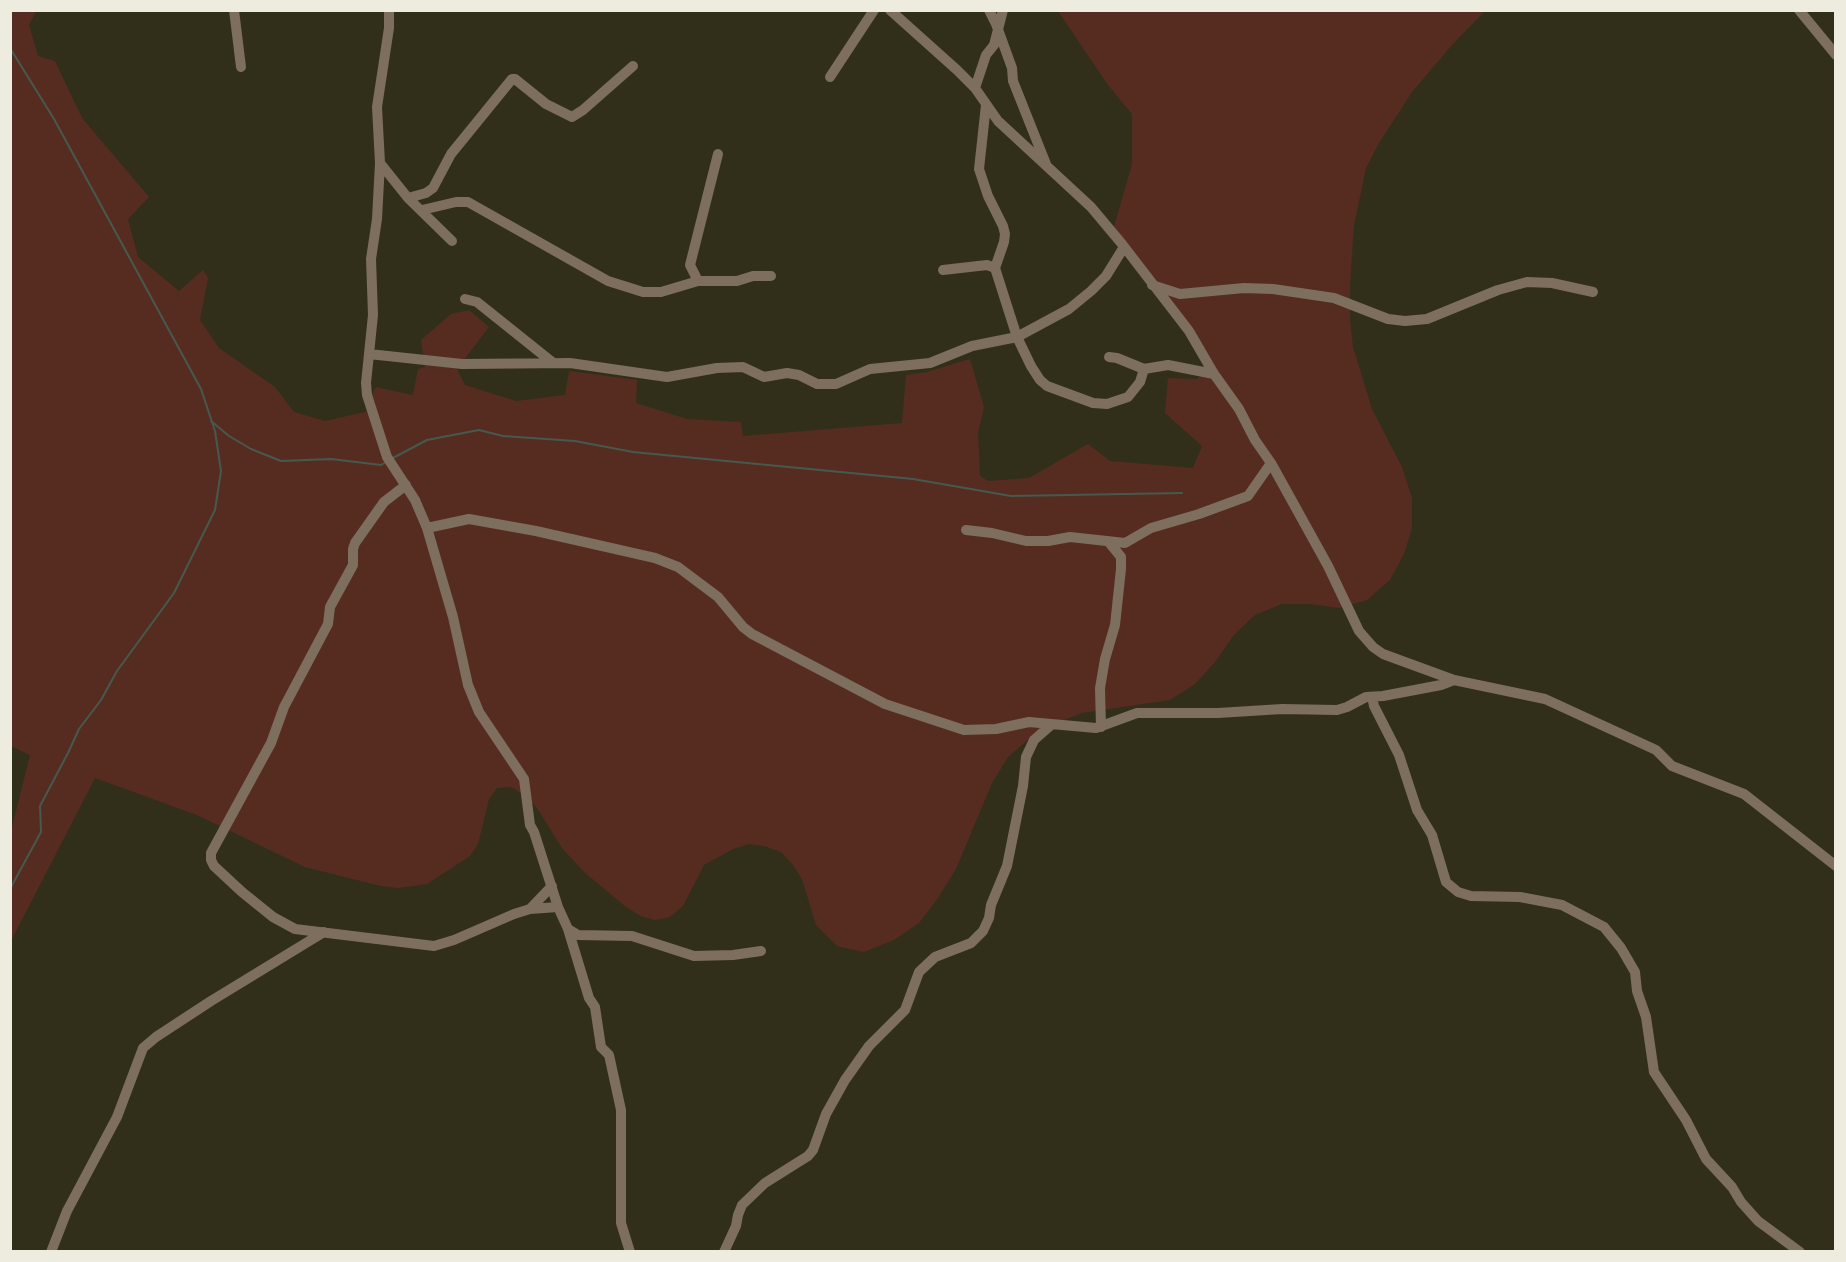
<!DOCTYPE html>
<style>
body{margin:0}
#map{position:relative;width:1846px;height:1262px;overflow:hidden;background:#312f1a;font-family:Inter,sans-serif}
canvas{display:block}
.frame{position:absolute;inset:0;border:12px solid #edecdf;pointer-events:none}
</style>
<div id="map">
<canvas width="1846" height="1262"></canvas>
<div class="frame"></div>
</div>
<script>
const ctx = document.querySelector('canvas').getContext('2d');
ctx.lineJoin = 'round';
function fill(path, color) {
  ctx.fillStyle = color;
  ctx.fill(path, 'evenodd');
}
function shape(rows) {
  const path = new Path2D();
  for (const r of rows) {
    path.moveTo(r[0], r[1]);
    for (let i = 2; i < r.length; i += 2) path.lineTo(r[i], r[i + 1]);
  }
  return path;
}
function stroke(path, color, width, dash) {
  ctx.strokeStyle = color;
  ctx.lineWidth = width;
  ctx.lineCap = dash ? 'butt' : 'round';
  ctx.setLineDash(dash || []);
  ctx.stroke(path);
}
const green = shape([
 [11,11,36,11,29,25,38,56,55,61,82,118,149,197,128,219,138,257,179,291,203,270,208,278,200,320,219,348,275,387,294,412,325,421,373,410,371,396,376,387,413,395,418,369,425,367,421,340,451,314,469,310,489,327,457,369,465,385,516,401,565,395,569,371,637,380,636,403,687,419,741,422,743,436,902,423,906,375,927,372,970,359,984,407,978,433,980,476,988,481,1029,478,1088,444,1110,461,1193,468,1202,446,1165,413,1168,378,1196,379,1212,370,1114,227,1132,164,1132,114,1108,85,1058,11,1485,11,1452,45,1412,92,1379,143,1366,168,1354,225,1350,284,1350,319,1353,347,1372,409,1402,467,1412,498,1412,528,1404,554,1390,580,1367,600,1339,608,1311,604,1282,604,1255,615,1234,635,1215,662,1195,684,1170,700,1082,713,1054,724,1030,738,1008,757,992,783,956,869,938,898,919,923,894,940,864,952,837,946,816,925,802,879,793,865,781,852,764,846,749,844,733,849,704,865,683,906,670,917,655,920,641,916,626,907,584,872,562,848,537,808,525,795,511,787,497,788,489,799,478,844,470,856,427,884,398,888,381,886,305,867,197,815,95,778,11,941,11,831,30,755,11,746]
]);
const stream = shape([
 [10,48,54,119,201,389,215,431,221,471,215,510,174,593,117,671,101,700,79,729,68,753,40,806,41,832,10,889],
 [211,421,229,436,251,449,281,461,331,459,381,465,386,462],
 [391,459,427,440,479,430,503,436,575,441,633,452,913,479,1011,496,1182,493]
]);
const minor = shape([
 [234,10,241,67],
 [389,10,389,28,377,107,380,163,377,219,371,259,373,315,366,383,367,395,387,457,415,500,427,528,453,617,468,685,479,712,524,779,530,825,534,832,558,907,568,929,589,998,595,1007,601,1047,609,1055,621,1110,621,1223,630,1252],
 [890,10,957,70,975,88,998,121,1091,207,1122,244,1189,331,1214,374,1239,409,1255,440,1271,463,1328,566,1359,631,1373,647,1383,654,1454,680,1545,699,1656,750,1672,766,1744,794,1836,866],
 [989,10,996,24,1012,68,1013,81,1046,164],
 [1799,10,1836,55],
 [830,77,874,10],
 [975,88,986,55,994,45,1003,10],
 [986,105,979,169,988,196,1003,226,1005,234,1004,242,995,268,1017,337,1031,366,1040,380,1047,386,1093,403,1107,404,1128,397,1140,382,1144,369],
 [380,163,408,198,452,241],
 [408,198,426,193,433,188,451,154,512,79,515,79,546,104,572,117,583,110,633,66],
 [422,210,456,202,468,202,608,281,643,292,661,292,698,281,737,281,753,276,771,276],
 [943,270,987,265,995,268],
 [698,281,690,265,718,154],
 [1152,285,1180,294,1244,288,1273,289,1334,298,1388,319,1405,321,1427,319,1498,290,1527,282,1552,283,1593,292],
 [465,299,477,302,552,362],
 [369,354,462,364,570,363,667,377,717,368,743,367,764,377,787,373,799,375,817,384,836,384,870,369,930,363,972,346,1017,337,1069,309,1091,291,1106,276,1124,247],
 [1109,357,1117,358,1144,369,1168,365,1214,374],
 [406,485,384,502,355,543,353,549,353,565,330,607,328,624,284,707,271,743,211,853,211,860,214,866,242,892,273,917,295,929,434,946,454,940,514,914,530,909,558,907],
 [427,528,469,519,536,531,655,558,678,567,718,597,743,627,752,634,885,704,964,730,996,729,1029,722,1096,728,1137,713,1218,713,1282,709,1337,710,1347,707,1366,697,1383,696,1441,685,1454,680],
 [966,530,992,533,1026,541,1048,541,1070,537,1125,543,1151,528,1199,514,1248,496,1271,463],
 [1372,697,1374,706,1399,755,1417,810,1432,835,1446,882,1458,892,1471,896,1520,897,1562,905,1604,927,1621,948,1635,972,1637,991,1646,1017,1654,1072,1686,1120,1706,1159,1732,1187,1741,1202,1758,1221,1800,1252],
 [1101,727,1100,688,1105,659,1115,625,1121,569,1121,557,1108,541],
 [530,909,552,886],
 [568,929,578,935,632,936,694,956,733,955,761,951],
 [51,1252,67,1211,117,1117,143,1048,156,1037,211,1001,324,932],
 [724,1252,736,1226,738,1215,742,1205,765,1183,808,1156,813,1150,826,1114,845,1080,869,1046,905,1010,919,972,935,957,971,943,983,931,989,918,991,905,1007,866,1023,786,1026,757,1034,740,1051,725]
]);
fill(green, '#562c21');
stroke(stream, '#47594f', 2);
stroke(minor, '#7d6e5e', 10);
</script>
